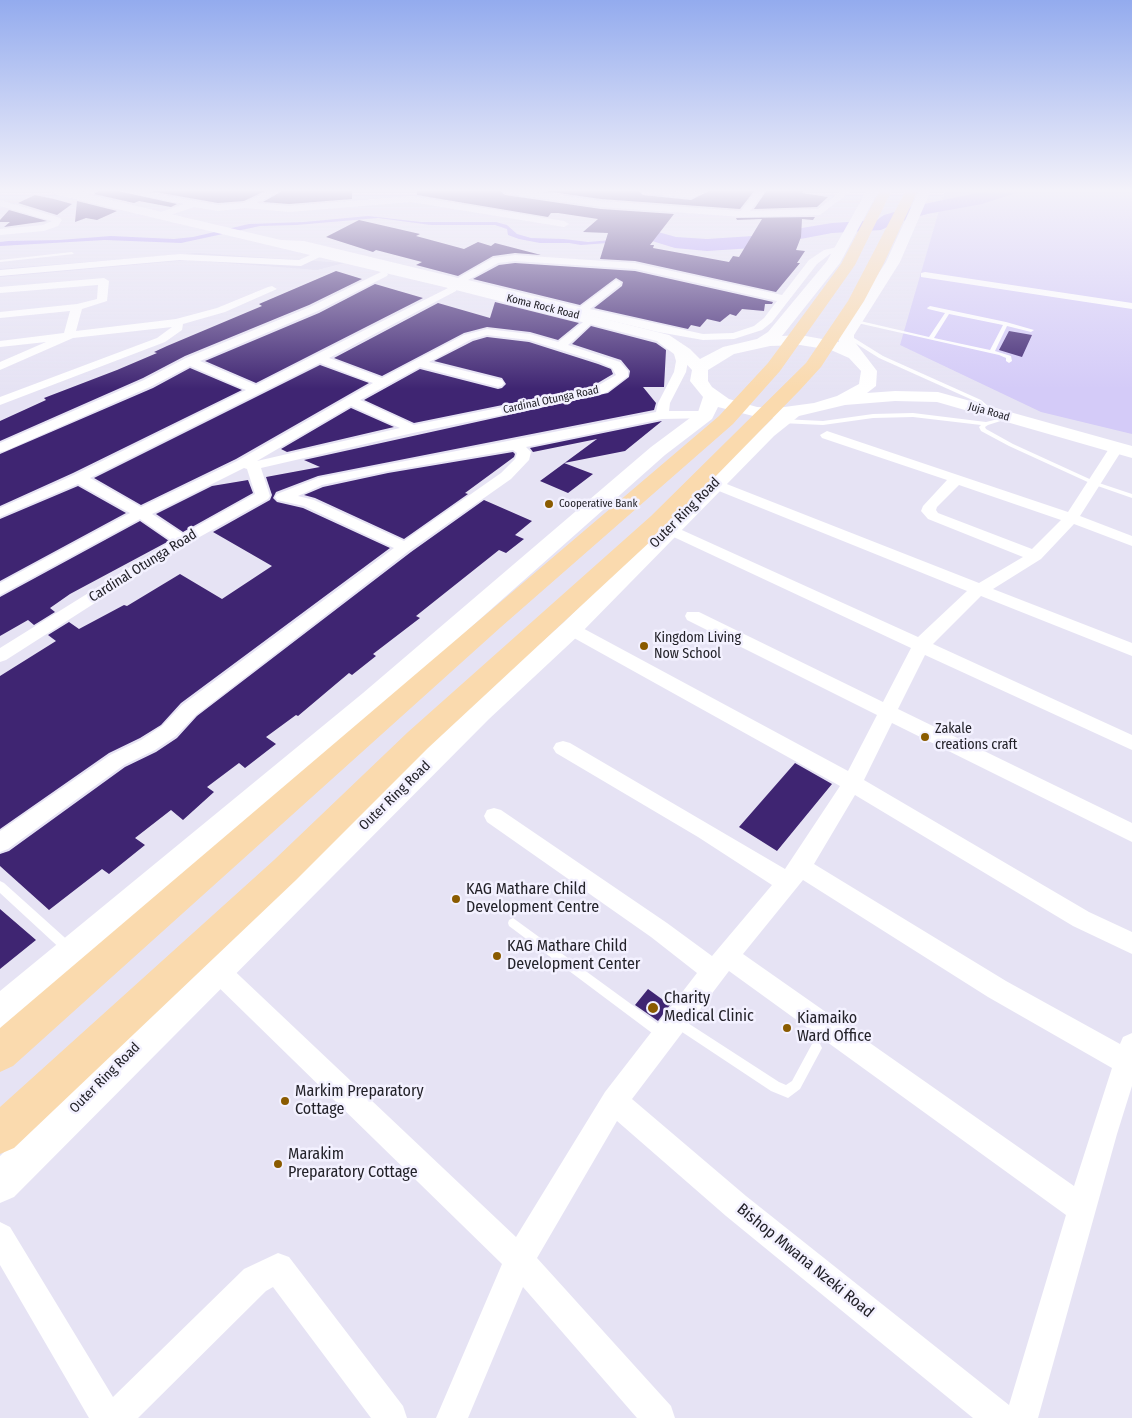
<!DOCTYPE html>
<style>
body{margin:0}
canvas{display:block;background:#e6e3f4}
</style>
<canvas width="1132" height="1418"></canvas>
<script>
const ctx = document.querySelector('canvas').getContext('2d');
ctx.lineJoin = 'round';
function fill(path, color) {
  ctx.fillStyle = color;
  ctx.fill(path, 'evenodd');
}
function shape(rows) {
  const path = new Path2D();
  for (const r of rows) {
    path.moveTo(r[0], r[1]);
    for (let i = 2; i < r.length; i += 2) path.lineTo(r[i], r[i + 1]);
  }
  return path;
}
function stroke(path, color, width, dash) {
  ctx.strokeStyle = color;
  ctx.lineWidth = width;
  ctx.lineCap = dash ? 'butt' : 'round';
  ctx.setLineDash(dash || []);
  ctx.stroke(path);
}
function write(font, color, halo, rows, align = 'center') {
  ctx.font = font + ' "Fira Sans Condensed",sans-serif';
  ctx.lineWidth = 5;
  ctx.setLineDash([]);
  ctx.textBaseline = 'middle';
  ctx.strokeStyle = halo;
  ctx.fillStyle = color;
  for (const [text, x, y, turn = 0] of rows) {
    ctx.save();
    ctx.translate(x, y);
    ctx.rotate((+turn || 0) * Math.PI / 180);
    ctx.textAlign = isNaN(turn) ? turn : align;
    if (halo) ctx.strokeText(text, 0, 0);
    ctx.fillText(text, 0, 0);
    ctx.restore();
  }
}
const built = shape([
 [197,253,344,263,317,270,188,260,0,277,0,269]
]);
const green = shape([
 [945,190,1132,190,1132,434,1041,412,900,345]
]);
const water = shape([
 [368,216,421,222,496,222,507,225,517,234,531,238,564,239,588,242,659,236,671,240,696,241,707,245,690,246,673,243,662,239,581,245,569,243,540,243,519,239,508,235,507,229,495,225,431,225,378,218,296,225,260,226,181,243,105,240,0,246,0,242,8,241,59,240,111,236,174,239,193,237,249,224,304,222]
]);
const river = shape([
 [992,190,1018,190,1016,193,982,204,927,214,896,223,881,230,832,233,753,248,707,251,675,248,652,241,649,237,652,233,658,232,676,237,707,239,753,236,832,223,877,220,884,215,919,205,992,190]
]);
const building = shape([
 [100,190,113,190,177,204,171,207,139,201,134,203,94,194],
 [144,190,267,190,244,201,218,203],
 [284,190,352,190,352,199,289,204,263,202],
 [417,190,499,190,505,195,601,209,674,214,650,245,654,245,653,248,729,262,733,256,739,257,762,219,737,220,736,218,815,217,813,220,802,219,801,237,796,250,805,251,797,263,800,263,776,292,635,261,600,259,608,233,583,232,598,219,558,213,551,213,548,217,417,195],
 [537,190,637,190,643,195,691,200,711,190,755,190,740,209,601,199],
 [767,190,805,190,802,193,828,197,817,207,754,209],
 [35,195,54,199,72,204,57,215,18,203],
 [77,201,117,211,97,220,86,218,75,222],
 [9,210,47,221,4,227,10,222,0,222,0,220],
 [359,220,420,234,416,236,464,249,478,242,491,246,495,243,541,255,515,253,493,256,458,276,416,265,422,262,376,250,373,252,326,237],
 [515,263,635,271,773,302,772,304,765,304,764,311,742,309,736,316,730,314,720,322,707,319,700,327,691,325,688,329,594,308,622,286,623,282,616,278,580,305,473,279,499,265],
 [336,271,362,279,309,305,185,356,143,378,0,441,0,421,46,400,44,398,117,370,157,353,154,352,167,346,262,306,259,304],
 [375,284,423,298,256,383,205,361,319,313],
 [495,302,579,323,558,340,530,332,487,327,464,333,382,376,334,358,438,303,490,318],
 [591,326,656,343,666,350,664,387,643,387,656,403,654,410,318,476,276,492,273,498,277,502,303,508,390,548,181,703,161,725,140,738,109,753,0,829,0,676,56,641,48,635,69,622,79,629,124,605,127,606,180,574,222,599,272,566,213,532,270,500,272,495,266,477,320,467,304,460,608,393,629,377,630,371,621,360,572,344],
 [1009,331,1032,335,1022,357,999,350],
 [487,337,529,342,598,364,611,369,613,374,591,387,414,423,364,400,420,369,498,389,502,388,506,384,502,378,434,361,473,341],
 [320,365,369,383,236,459,141,505,94,478],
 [190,368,242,390,73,473,0,506,0,454,153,388],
 [351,408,394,427,287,452,281,449],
 [662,421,625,451,564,463,593,474,568,493,540,481,597,439,533,452,530,448],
 [513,452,515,454,514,457,465,493,468,494,404,539,315,498,304,495,323,487,388,473],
 [248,480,253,493,183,532,156,514,212,486],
 [78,486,126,513,0,581,0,519],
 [484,500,532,521,515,535,524,539,506,553,499,550,416,616,420,618,373,654,376,656,352,675,349,673,298,716,296,715,266,737,276,744,245,768,239,763,207,787,214,792,183,820,171,810,135,838,145,845,109,874,102,869,49,910,0,866,0,854,9,851,125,767,156,752,177,738,197,716,411,552],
 [140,521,169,541,70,594,50,608,55,612,34,625,28,620,0,636,0,597],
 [795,763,832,784,777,851,739,827],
 [0,909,36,940,0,969],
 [648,989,670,1005,658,1021,635,1005]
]);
const lane = shape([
 [72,252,74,254,0,262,0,260,72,252],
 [930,306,1006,322,1034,330,1031,332,1007,326,995,351,1011,356,1012,361,1009,363,1006,361,1006,358,999,355,853,322,856,320,929,337,945,313,928,309,927,308,930,306],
 [949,314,1003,325,990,350,934,338,949,314],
 [846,333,883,356,981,400,996,413,991,414,977,402,879,358,844,336,844,334,846,333],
 [913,413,986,422,1010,416,1010,418,988,425,985,427,986,429,1013,444,1096,482,1132,494,1132,498,1092,484,1009,446,981,431,979,427,981,425,913,417,873,418,823,425,781,423,778,421,781,419,823,421,873,414,913,413],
 [0,881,4,883,73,945,74,949,73,953,69,954,65,953,0,893,0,881],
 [513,918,668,1031,670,1035,668,1039,664,1041,660,1039,509,926,508,923,509,920,513,918],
 [677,1016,779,1082,786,1085,792,1081,812,1044,816,1042,820,1044,822,1048,800,1089,788,1098,771,1091,673,1026,671,1022,673,1018,677,1016]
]);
const street = shape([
 [86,190,98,190,82,198,75,196,86,190],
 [115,190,133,190,218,205,244,203,271,190,282,190,256,203,289,206,411,196,564,221,569,224,564,227,411,202,289,212,246,208,218,211,194,207,161,218,157,215,158,213,184,204,115,190],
 [501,190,523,190,601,201,741,211,757,190,765,190,750,211,818,209,843,190,852,190,820,215,743,217,601,207,505,193,501,190],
 [639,190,690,192,709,190,691,198,643,193,639,190],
 [0,200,60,218,62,220,58,226,44,231,0,235,0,229,43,225,52,221,0,206,0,200],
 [281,240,304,241,458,278,493,258,515,255,635,263,782,295,809,260,824,250,842,246,847,249,830,254,817,264,772,322,762,330,734,339,703,340,658,332,325,252,324,255,301,266,180,260,0,276,0,270,180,254,299,260,319,251,278,245,278,241,281,240],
 [515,261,635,269,777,301,764,318,754,326,733,333,703,334,590,309,620,285,621,283,616,280,580,307,468,280,498,263,515,261],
 [383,271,388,274,387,276,318,311,200,361,256,385,452,286,457,289,456,291,329,358,382,378,464,335,487,329,530,334,558,342,587,319,593,322,591,324,568,345,620,362,628,371,628,376,607,392,599,395,413,433,261,468,270,496,268,499,187,544,6,660,0,662,0,648,172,541,140,519,0,595,0,583,130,513,78,484,0,517,0,508,74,475,246,390,190,366,152,386,5,451,0,452,0,443,144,380,186,358,310,307,383,271],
 [487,335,529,340,599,362,612,368,616,375,592,389,414,425,360,400,420,367,498,387,502,386,504,383,502,380,429,362,472,339,487,335],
 [320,363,373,383,237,461,141,507,90,478,320,363],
 [351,406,400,428,257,461,351,406],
 [244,468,247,469,255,494,183,534,152,514,244,468],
 [925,272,1132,303,1132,309,921,277,921,273,925,272],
 [104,278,109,281,107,301,82,309,76,331,176,319,217,308,268,287,272,286,277,289,225,312,183,324,182,330,165,342,0,405,0,397,157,338,172,327,73,338,0,370,0,362,46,342,0,347,0,341,64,333,70,311,0,318,0,312,77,304,97,299,98,285,0,293,0,287,104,278],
 [664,339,683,350,688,361,686,372,670,403,669,411,706,411,712,415,711,418,662,419,526,447,531,452,529,460,511,479,410,550,196,715,176,736,155,750,124,765,8,849,0,852,0,831,110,755,141,740,162,726,182,705,394,548,304,506,277,500,275,497,277,494,318,478,656,412,658,403,674,372,676,361,674,354,658,342,664,339],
 [513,450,517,453,515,459,501,473,404,541,314,500,298,496,322,485,388,471,513,450],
 [827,431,1068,512,1112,444,1117,443,1124,447,1080,516,1132,536,1132,546,1074,524,1041,559,993,589,1132,643,1132,656,981,596,933,644,1132,735,1132,750,925,655,898,709,1132,823,1132,842,892,723,864,780,1089,912,1132,932,1132,954,1073,926,855,795,814,864,1006,981,1120,1044,1123,1037,1132,1033,1132,1086,1117,1134,1038,1418,973,1418,726,1216,617,1121,537,1258,671,1406,675,1418,637,1418,523,1287,468,1418,436,1418,502,1264,208,977,204,969,208,961,216,958,224,961,516,1237,605,1092,697,973,651,937,487,822,484,816,487,810,494,808,501,810,667,923,712,956,772,885,698,837,556,753,553,748,556,743,563,741,570,743,785,869,840,786,565,633,562,629,565,625,577,625,848,771,877,715,687,620,685,616,687,612,699,612,883,702,911,648,663,532,660,529,663,526,673,526,918,637,967,591,709,487,707,484,709,481,719,481,979,583,1023,557,928,519,921,511,923,506,947,480,822,438,820,435,827,431],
 [959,485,1061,520,1032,549,938,513,936,510,937,507,959,485],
 [803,880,988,997,1112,1068,1074,1186,743,954,803,880],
 [729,971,1066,1215,1009,1405,746,1196,632,1099,729,971],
 [0,1222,10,1227,113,1397,244,1269,278,1253,289,1257,403,1406,407,1418,371,1418,273,1287,266,1291,138,1418,89,1418,0,1265,0,1222]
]);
const secondary = shape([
 [48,190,69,190,446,279,669,335,690,349,700,359,723,347,757,339,768,332,827,261,867,190,879,190,840,263,782,336,800,335,839,342,838,335,886,262,919,190,931,190,900,262,854,335,854,341,877,371,876,386,867,393,895,391,938,392,1132,446,1132,458,937,402,895,401,845,405,799,416,774,436,579,635,489,719,14,1197,0,1203,0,1156,471,705,563,623,773,418,757,417,718,407,712,419,665,455,381,707,12,1025,0,1030,0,991,363,693,651,447,698,412,703,397,690,381,692,370,678,355,657,341,444,287,54,194,48,190],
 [800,345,831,350,849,358,861,371,859,384,837,396,814,403,777,408,757,407,729,399,712,387,708,381,708,370,734,354,770,346,800,345]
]);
const primary = shape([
 [880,190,892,190,855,265,780,371,733,424,501,627,13,1066,0,1072,0,1028,719,416,768,363,841,264,880,190],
 [906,190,918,190,883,265,864,301,821,367,800,390,667,526,428,748,296,880,14,1148,0,1154,0,1107,274,860,408,732,651,516,806,363,848,301,906,190]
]);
const markers = [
 [549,504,5,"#8a5b00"],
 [644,646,5,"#8a5b00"],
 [925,737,5,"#8a5b00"],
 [456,899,5,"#8a5b00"],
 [497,956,5,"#8a5b00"],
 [653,1008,6,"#8a5b00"],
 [787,1028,5,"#8a5b00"],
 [285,1101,5,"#8a5b00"],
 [278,1164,5,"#8a5b00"]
];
const farStreetnames = [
 ["Koma Rock Road",543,307,14],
 ["Cardinal Otunga Road",551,400,-12],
 ["Juja Road",989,412,16]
];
const farPoinames = [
 ["Cooperative Bank",559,504]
];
const streetNames = [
 ["Outer Ring Road",685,513,-45],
 ["Cardinal Otunga Road",143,566,-32],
 ["Outer Ring Road",395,796,-44],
 ["Outer Ring Road",105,1078,-45]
];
const poiNames = [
 ["Kingdom Living",654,638],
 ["Now School",654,654],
 ["Zakale",935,729],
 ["creations craft",935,745]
];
const nearPoinames = [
 ["KAG Mathare Child",466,890],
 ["Development Centre",466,908],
 ["KAG Mathare Child",507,947],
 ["Development Center",507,965],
 ["Charity",664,999],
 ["Medical Clinic",664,1017],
 ["Kiamaiko",797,1019],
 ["Ward Office",797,1037],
 ["Markim Preparatory",295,1092],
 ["Cottage",295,1110],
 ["Marakim",288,1155],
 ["Preparatory Cottage",288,1173]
];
const nearStreetnames = [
 ["Bishop Mwana Nzeki Road",805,1261,39]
];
fill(built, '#dbd7ef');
fill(green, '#d4cbf8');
fill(water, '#b39ef7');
fill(river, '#b39ef7');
fill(building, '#3f2572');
fill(lane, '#fff');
fill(street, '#fff');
fill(secondary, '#fff');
fill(primary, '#fadaae');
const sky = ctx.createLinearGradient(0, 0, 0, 389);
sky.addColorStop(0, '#93abee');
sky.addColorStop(0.49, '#f4f2fa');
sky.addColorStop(1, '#f4f2fa00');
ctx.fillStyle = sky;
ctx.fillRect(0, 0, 1132, 389);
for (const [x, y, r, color] of markers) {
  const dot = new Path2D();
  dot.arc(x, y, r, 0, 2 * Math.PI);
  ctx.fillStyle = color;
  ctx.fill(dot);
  stroke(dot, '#f3f1ff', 2);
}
write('11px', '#232229', '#f3f1ff', farStreetnames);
write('11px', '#232229', '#f3f1ff', farPoinames, 'left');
write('14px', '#232229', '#f3f1ff', streetNames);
write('14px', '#232229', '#f3f1ff', poiNames, 'left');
write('16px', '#232229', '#f3f1ff', nearPoinames, 'left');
write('16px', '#232229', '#f3f1ff', nearStreetnames);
</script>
